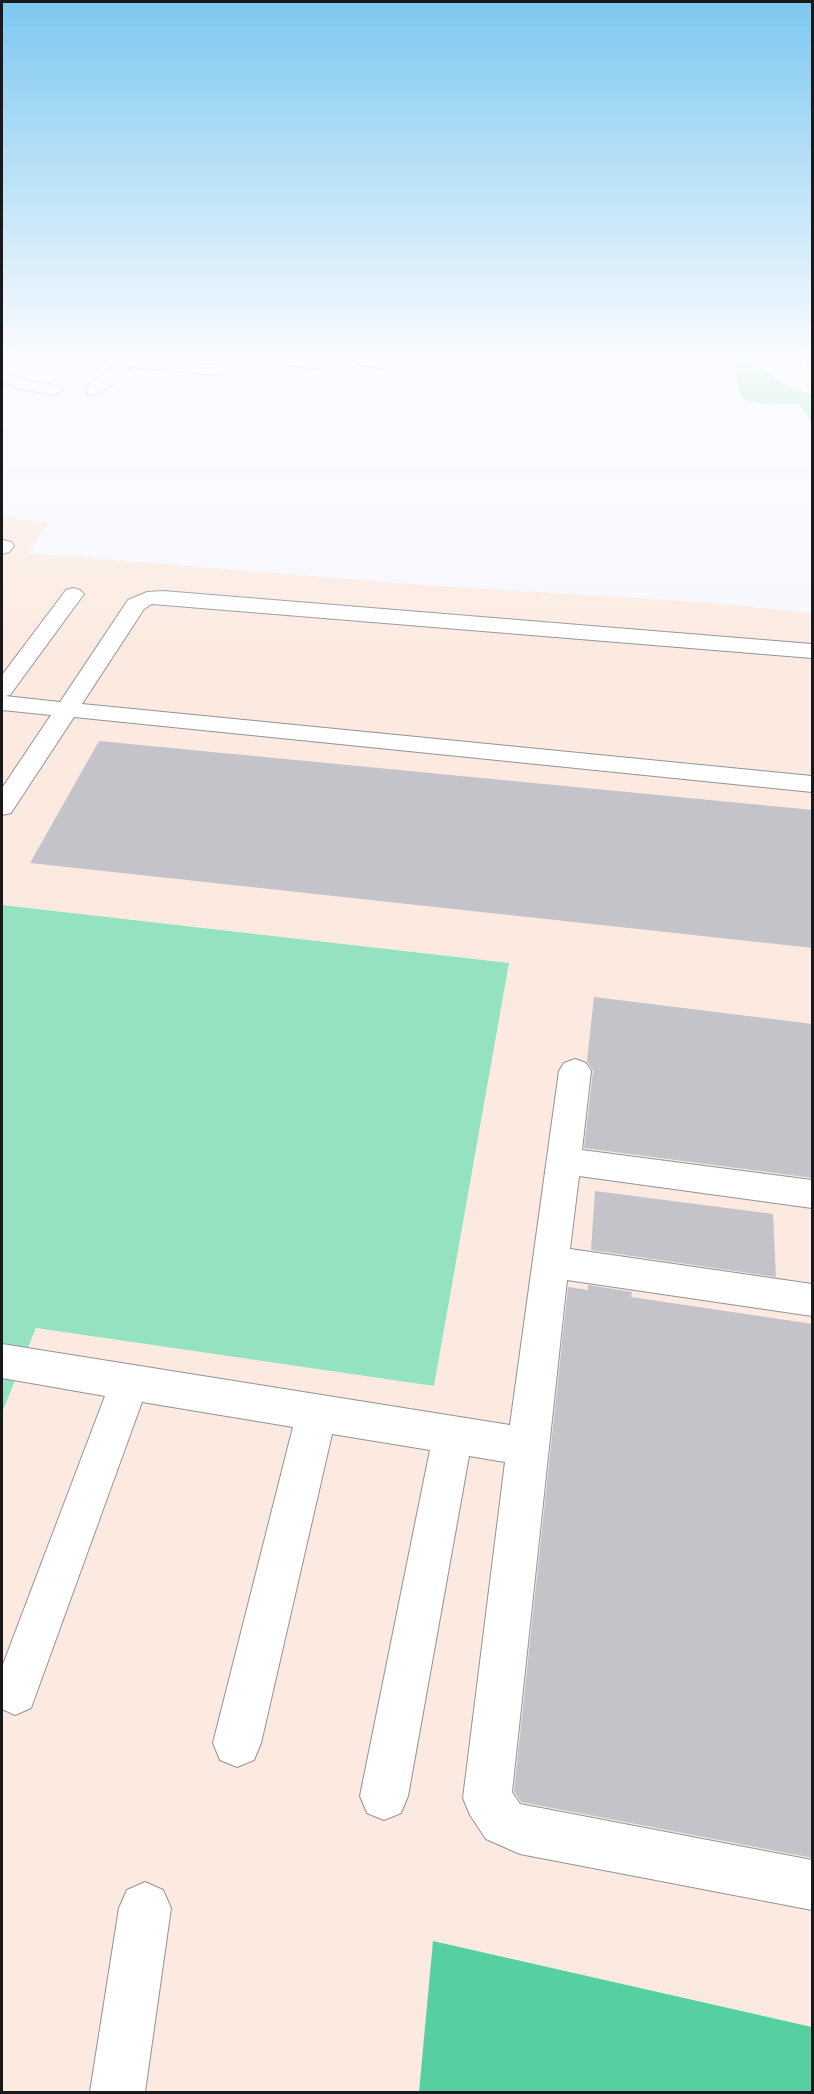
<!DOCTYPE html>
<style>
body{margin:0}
#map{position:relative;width:814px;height:2094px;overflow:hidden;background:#f7f8fe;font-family:"Golos Text",sans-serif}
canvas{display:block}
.frame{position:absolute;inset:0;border:3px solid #19191b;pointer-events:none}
</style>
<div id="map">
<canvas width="814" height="2094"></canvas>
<div class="frame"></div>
</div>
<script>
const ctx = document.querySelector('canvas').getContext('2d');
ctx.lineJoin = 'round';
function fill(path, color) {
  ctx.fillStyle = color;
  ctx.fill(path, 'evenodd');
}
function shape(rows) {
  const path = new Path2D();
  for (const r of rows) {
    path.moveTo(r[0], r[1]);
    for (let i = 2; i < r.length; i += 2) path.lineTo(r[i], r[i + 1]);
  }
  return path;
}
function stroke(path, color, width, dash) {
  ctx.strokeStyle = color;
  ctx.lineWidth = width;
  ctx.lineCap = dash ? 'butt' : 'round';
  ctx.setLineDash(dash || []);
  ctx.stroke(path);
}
const industrial = shape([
 [2,516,49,523,28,553,423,585,702,602,812,613,812,2027,434,1941,419,2092,2,2092,2,1413,36,1328,434,1386,509,963,2,905]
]);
const green = shape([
 [729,356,754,356,760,367,783,383,812,395,812,424,799,403,763,404,743,400],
 [2,905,509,963,434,1386,36,1328,2,1413]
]);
const forest = shape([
 [433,1941,812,2027,812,2092,419,2092]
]);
const building = shape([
 [99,741,813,810,813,948,30,863],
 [594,997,813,1024,813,1178,584,1148,593,1071,587,1061],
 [595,1191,773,1214,776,1277,591,1250],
 [588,1285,632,1292,631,1297,813,1324,813,1858,521,1802,514,1791,568,1287,588,1290]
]);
const minor = shape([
 [87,356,120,356,212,365,233,356,292,356,313,359,318,356,337,356,316,369,252,359,214,375,130,367,121,377,99,394,93,395,87,394,85,390,87,386,115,365,89,359,87,356],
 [356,356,372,356,390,361,392,364,384,369,363,365,357,363,356,356],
 [2,372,29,381,61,386,63,390,55,395,20,389,2,382,2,372],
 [4,540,11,542,14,546,9,552,2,554,2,541,4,540],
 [73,588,80,590,84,594,10,695,5,696,60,702,128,600,147,592,163,591,812,644,812,658,152,604,144,609,82,704,812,776,812,792,74,717,11,813,2,815,2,788,51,715,2,710,2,675,66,590,73,588],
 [575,1059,586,1063,591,1071,582,1150,812,1180,812,1208,579,1176,570,1249,812,1284,812,1316,567,1280,512,1792,520,1804,812,1860,812,1910,520,1854,486,1839,470,1815,463,1798,505,1462,469,1456,408,1796,401,1813,384,1820,367,1813,360,1796,430,1450,332,1434,261,1743,254,1760,237,1767,220,1760,213,1743,293,1427,142,1402,31,1708,15,1715,2,1709,2,1667,105,1396,2,1378,2,1344,510,1425,559,1071,564,1063,575,1059],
 [145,1882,163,1890,171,1908,145,2092,90,2092,119,1908,127,1890,145,1882]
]);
const rail = shape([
 [802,356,812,366]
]);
fill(industrial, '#fceae0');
fill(green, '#95e2c0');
fill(forest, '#56d0a1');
fill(building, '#c3c3c9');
stroke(minor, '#929298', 2);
fill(minor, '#fff');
stroke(rail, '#636467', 4);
stroke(rail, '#fff', 2, [8]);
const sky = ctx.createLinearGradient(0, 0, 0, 649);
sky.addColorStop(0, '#7dc8f0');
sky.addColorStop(0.55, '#fbfcff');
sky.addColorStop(1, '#fbfcff00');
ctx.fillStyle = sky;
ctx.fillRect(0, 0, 814, 649);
</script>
